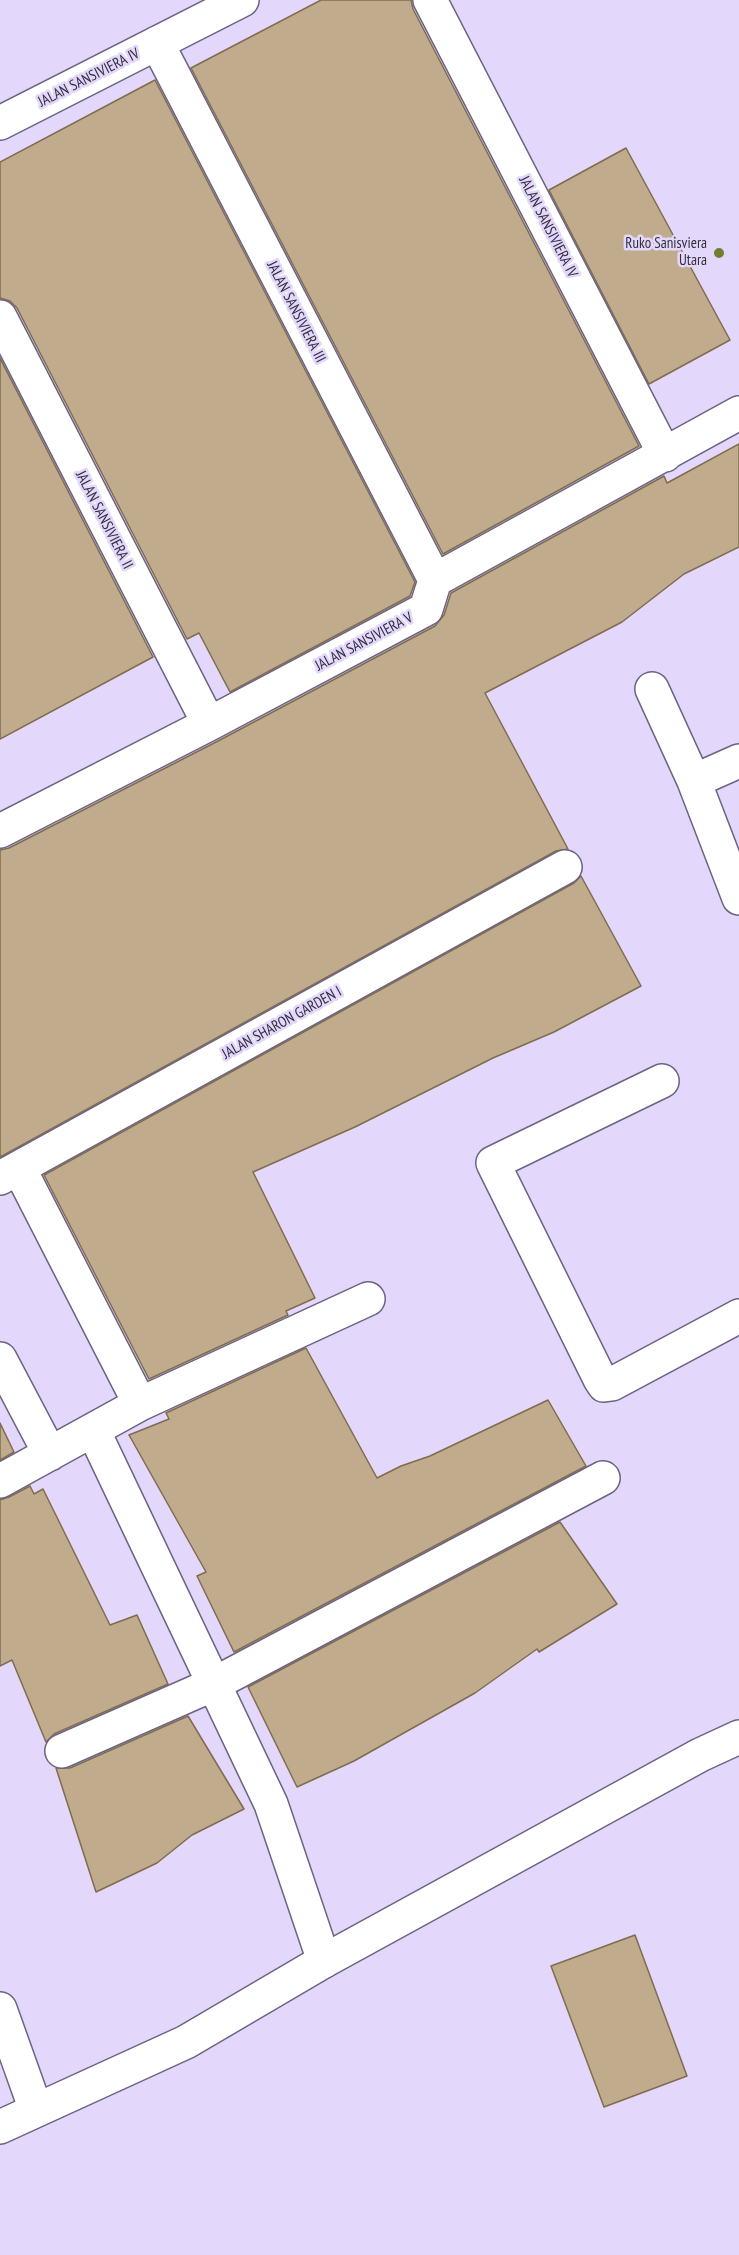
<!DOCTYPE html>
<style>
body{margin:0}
canvas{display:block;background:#e3d8fb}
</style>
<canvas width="739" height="2255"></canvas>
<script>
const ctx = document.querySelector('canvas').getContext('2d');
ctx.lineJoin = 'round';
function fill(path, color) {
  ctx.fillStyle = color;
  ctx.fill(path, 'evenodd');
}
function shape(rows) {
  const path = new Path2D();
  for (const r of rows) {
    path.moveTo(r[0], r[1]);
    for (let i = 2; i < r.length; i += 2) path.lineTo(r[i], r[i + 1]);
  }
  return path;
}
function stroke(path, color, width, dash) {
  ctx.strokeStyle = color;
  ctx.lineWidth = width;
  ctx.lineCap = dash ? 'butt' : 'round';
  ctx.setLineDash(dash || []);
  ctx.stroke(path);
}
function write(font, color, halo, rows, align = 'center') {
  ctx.font = font + ' "PT Sans Narrow",sans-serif';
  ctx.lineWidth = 5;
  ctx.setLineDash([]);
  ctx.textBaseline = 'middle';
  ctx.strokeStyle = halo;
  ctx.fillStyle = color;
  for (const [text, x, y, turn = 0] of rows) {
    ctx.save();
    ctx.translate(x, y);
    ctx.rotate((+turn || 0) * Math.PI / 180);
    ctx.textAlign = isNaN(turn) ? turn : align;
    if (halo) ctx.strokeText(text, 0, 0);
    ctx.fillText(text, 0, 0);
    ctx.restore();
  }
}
const building = shape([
 [321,0,411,0,413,9,639,446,443,554,191,68,321,0],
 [155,80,415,582,410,596,230,692,199,633,187,639,17,308,10,301,0,298,0,162,155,80],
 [626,148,730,340,649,384,549,190,626,148],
 [0,358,153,657,0,739,0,358],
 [739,444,739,547,684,574,622,622,485,693,568,849,556,851,0,1157,0,850,9,848,218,741,435,626,444,615,451,593,664,476,667,483,739,444],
 [581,876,641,986,554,1032,493,1058,355,1127,253,1172,315,1298,286,1311,288,1315,149,1379,44,1175,574,883,581,876],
 [306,1348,377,1478,401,1466,430,1456,548,1400,586,1466,234,1652,197,1576,206,1572,129,1435,169,1419,166,1413,306,1348],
 [0,1423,14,1452,0,1460,0,1423],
 [30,1486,34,1494,43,1489,110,1625,137,1615,168,1684,54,1734,46,1742,12,1660,0,1666,0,1500,9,1497,30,1486],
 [560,1522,617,1604,539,1652,537,1649,475,1693,354,1761,297,1787,248,1687,560,1522],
 [188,1716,244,1809,192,1835,157,1863,96,1892,56,1768,70,1768,188,1716],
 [635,1935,687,2076,604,2107,551,1966,635,1935]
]);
const minor = shape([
 [430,0,665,455],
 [157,43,435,580],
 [0,123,242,0],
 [0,317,209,724],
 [652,689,694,781,739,898],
 [694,781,739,761],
 [0,831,209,724,426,609,435,580,739,413],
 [662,1081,493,1163,600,1379,604,1385,612,1384,739,1316],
 [19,1168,140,1404],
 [0,1178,565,867],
 [0,1359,50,1454],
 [93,1430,271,1804,324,1961],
 [0,1481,140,1404,368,1299],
 [62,1751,214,1684,603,1478],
 [0,2009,36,2110]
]);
const tertiary = shape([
 [0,2127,186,2042,324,1961,700,1755,739,1737]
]);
const markers = [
 [719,253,6,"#6f7f2e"]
];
const streetNames = [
 ["JALAN SANSIVIERA IV",89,78,-27],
 ["JALAN SANSIVIERA IV",548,227,63],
 ["JALAN SANSIVIERA III",296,312,63],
 ["JALAN SANSIVIERA II",104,520,63],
 ["JALAN SANSIVIERA V",364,642,-28],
 ["JALAN SHARON GARDEN I",282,1023,-29]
];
const poiNames = [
 ["Ruko Sanisviera",707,244],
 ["Utara",707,261]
];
fill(building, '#c0ac8c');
stroke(building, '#7f6c4e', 1.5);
stroke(minor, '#6d6382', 36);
stroke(tertiary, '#6d6382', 36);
stroke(minor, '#fff', 33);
stroke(tertiary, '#fff', 33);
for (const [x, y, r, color] of markers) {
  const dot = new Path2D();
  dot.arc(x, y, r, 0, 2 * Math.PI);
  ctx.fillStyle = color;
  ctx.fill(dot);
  stroke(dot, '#e3d8fb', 2);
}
write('15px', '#332e3c', '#e3d8fb', streetNames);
write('15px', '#332e3c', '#e3d8fb', poiNames, 'right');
</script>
